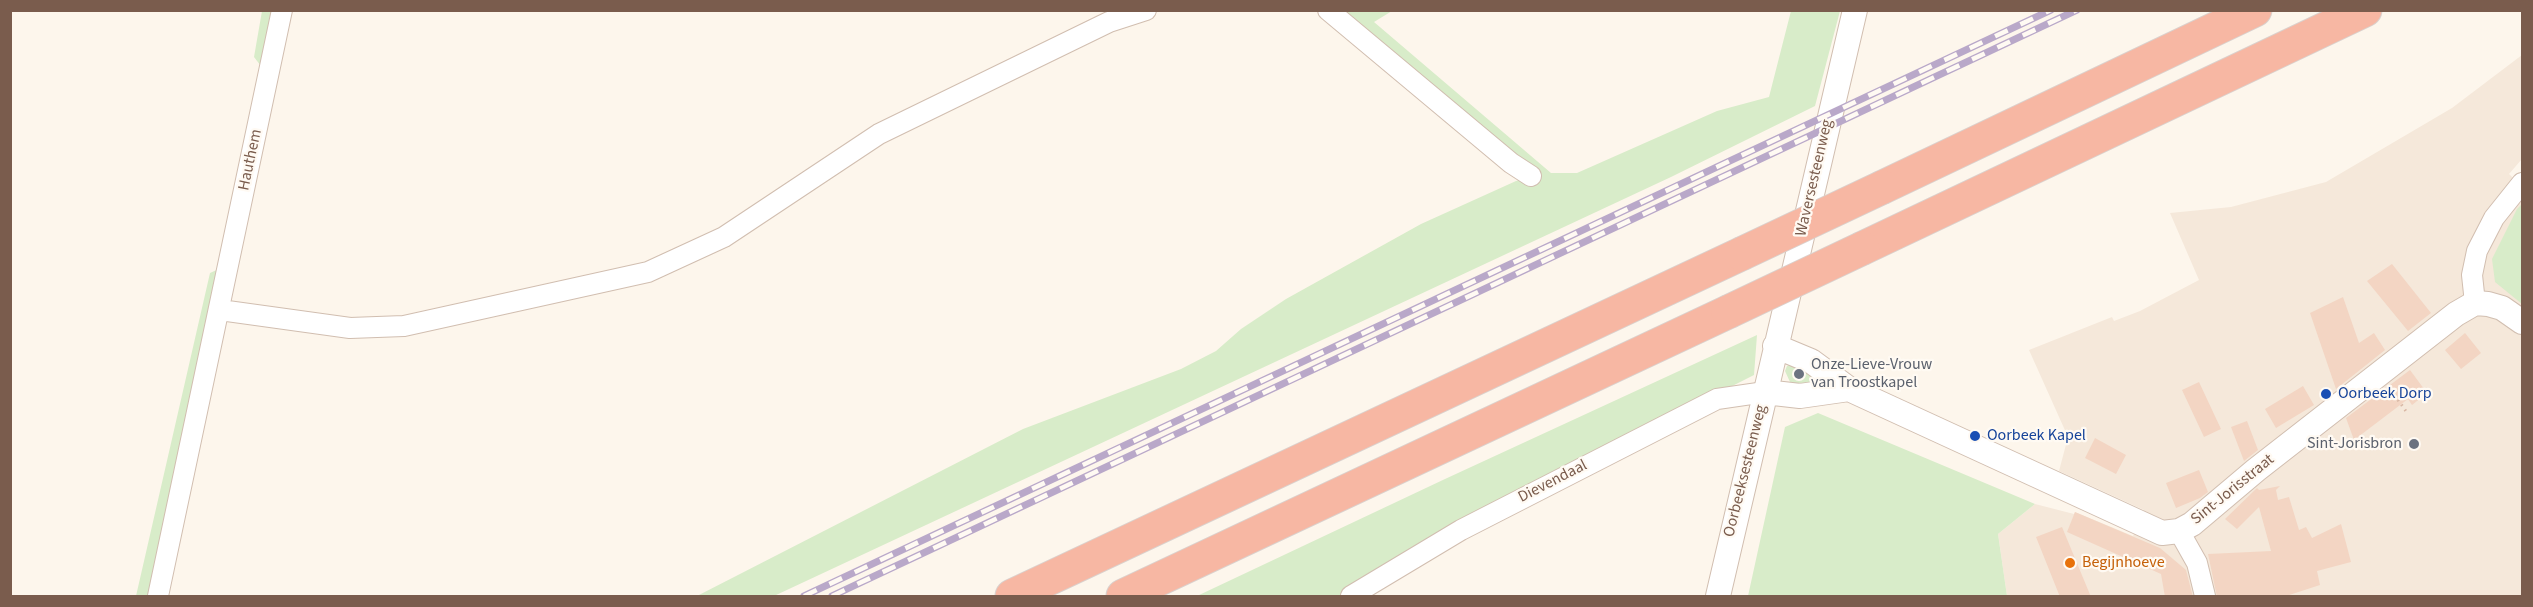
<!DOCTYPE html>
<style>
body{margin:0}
#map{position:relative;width:2533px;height:607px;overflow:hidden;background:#fdf6ec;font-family:"Source Sans 3",sans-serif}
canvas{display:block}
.frame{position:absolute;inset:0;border:12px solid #7a5c4d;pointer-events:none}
</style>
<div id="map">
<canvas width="2533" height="607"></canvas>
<div class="frame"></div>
</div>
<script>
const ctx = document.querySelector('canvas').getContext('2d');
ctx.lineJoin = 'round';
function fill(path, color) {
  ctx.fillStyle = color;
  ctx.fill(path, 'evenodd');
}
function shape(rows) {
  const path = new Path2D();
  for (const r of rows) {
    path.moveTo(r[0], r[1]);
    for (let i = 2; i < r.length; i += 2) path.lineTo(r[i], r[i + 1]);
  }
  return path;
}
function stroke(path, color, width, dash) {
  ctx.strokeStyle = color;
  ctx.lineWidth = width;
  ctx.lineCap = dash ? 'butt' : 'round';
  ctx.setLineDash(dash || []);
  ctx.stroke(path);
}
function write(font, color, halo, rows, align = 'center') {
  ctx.font = font + ' "Source Sans 3",sans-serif';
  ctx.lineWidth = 4.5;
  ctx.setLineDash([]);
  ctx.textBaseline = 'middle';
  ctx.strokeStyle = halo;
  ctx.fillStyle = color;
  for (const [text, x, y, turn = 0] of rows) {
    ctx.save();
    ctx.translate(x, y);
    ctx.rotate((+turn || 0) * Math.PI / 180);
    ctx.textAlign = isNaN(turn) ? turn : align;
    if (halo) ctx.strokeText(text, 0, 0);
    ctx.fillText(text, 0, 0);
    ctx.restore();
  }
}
const residential = shape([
 [2522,55,2522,159,2509,174,2522,186,2522,596,2007,596,1998,534,2035,504,2074,514,2075,512,2133,536,2144,510,2059,471,2068,437,2029,350,2112,317,2114,321,2140,311,2199,280,2170,213,2231,207,2326,182,2452,108]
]);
const green = shape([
 [262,11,275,11,264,70,254,57],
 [1339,11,1392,11,1374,22,1551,173,1577,173,1717,111,1769,97,1791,11,1840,11,1815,106,1671,177,774,596,697,596,1023,429,1181,369,1216,351,1241,329,1286,299,1421,224,1516,181,1534,176],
 [2522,204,2522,304,2495,282,2492,259,2517,209],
 [221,268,152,596,136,596,210,273],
 [1757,335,1754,375,1444,532,1338,596,1197,596,1445,479],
 [1797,361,1820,382,1794,385,1790,382,1785,371,1787,366],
 [1818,413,2035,504,1998,534,2007,596,1748,596,1785,427]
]);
const building = shape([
 [2392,264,2431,313,2408,331,2367,281],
 [2343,297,2359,343,2374,333,2385,350,2336,389,2310,313],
 [2465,333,2481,353,2461,369,2445,350],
 [2410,370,2427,393,2412,405,2408,399,2354,440,2346,418],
 [2199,382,2221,429,2204,437,2182,390],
 [2303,386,2314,405,2276,428,2265,409],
 [2247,421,2258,450,2244,461,2231,427],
 [2095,438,2126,455,2116,474,2085,458],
 [2199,470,2208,492,2200,498,2176,508,2166,483],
 [2280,486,2276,490,2278,500,2289,497,2299,530,2306,527,2312,538,2341,524,2351,562,2317,571,2320,585,2283,597,2217,597,2208,554,2271,551,2259,507,2237,529,2225,519,2257,488,2259,490],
 [2075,512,2160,548,2186,570,2193,597,2165,597,2161,574,2067,532],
 [2062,527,2091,597,2060,597,2036,537]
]);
const path = shape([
 [2391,390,2408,414]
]);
const minor = shape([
 [1328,10,1511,163,1531,176],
 [2475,303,2472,275,2477,251,2494,218,2522,183],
 [220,310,350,328,404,326,648,272,724,237,879,134,1109,22,1146,10],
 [2179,531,2197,563,2205,596],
 [158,596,282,10],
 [1351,596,1461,530,1717,399,1765,392]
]);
const tertiary = shape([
 [1775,346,1811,361,1849,389,2162,533,2179,531,2192,524,2256,470,2456,314,2475,303,2488,304,2502,308,2522,322],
 [1765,392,1800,396,1849,389],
 [1718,596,1855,10]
]);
const motorway = shape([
 [1883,187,2255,10],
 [1863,248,2365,10],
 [1012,596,1741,254],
 [1123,596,1728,312]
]);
const rail = shape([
 [804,596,2051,10],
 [832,596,2077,10]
]);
const motorwayBridge = shape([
 [1741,254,1883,187],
 [1728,312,1863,248]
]);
const markers = [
 [1799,374,6,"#6b7280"],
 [2326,394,6,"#1a4fb4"],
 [1975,436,6,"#1a4fb4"],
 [2414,444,6,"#6b7280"],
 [2070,563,6,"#e8710a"]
];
const streetNames = [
 ["Hauthem",251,160,-78],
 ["Waversesteenweg",1815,178,-77],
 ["Oorbeeksesteenweg",1746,471,-76],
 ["Dievendaal",1553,482,-27],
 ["Sint-Jorisstraat",2233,490,-39]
];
const worshipNames = [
 ["Onze-Lieve-Vrouw",1811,365],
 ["van Troostkapel",1811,383],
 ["Sint-Jorisbron",2402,444,"right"]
];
const transitNames = [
 ["Oorbeek Dorp",2338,394],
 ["Oorbeek Kapel",1987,436]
];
const foodNames = [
 ["Begijnhoeve",2082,563]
];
fill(residential, '#f5e8da');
fill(green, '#d8ecc9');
fill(building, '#f3d5c3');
stroke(minor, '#d1beb0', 22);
stroke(tertiary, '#d1beb0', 26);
stroke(motorway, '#dad1cd', 35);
stroke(path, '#d9b8a5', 3, [1.5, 4.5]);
stroke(minor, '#fff', 20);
stroke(tertiary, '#fff', 24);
stroke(motorway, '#f7b7a3', 33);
stroke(rail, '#b9a8c9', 7);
stroke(rail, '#fffaf3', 4.5, [14]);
stroke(motorwayBridge, '#dad1cd', 35, []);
stroke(motorwayBridge, '#f7b7a3', 33);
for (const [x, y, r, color] of markers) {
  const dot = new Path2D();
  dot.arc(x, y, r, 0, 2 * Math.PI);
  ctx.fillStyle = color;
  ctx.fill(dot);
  stroke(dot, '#fffaf3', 2);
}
write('16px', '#7a5c4d', '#fffaf3', streetNames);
write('16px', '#5b616d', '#fffaf3', worshipNames, 'left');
write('16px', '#164399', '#fffaf3', transitNames, 'left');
write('16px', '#c56008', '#fffaf3', foodNames, 'left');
</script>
